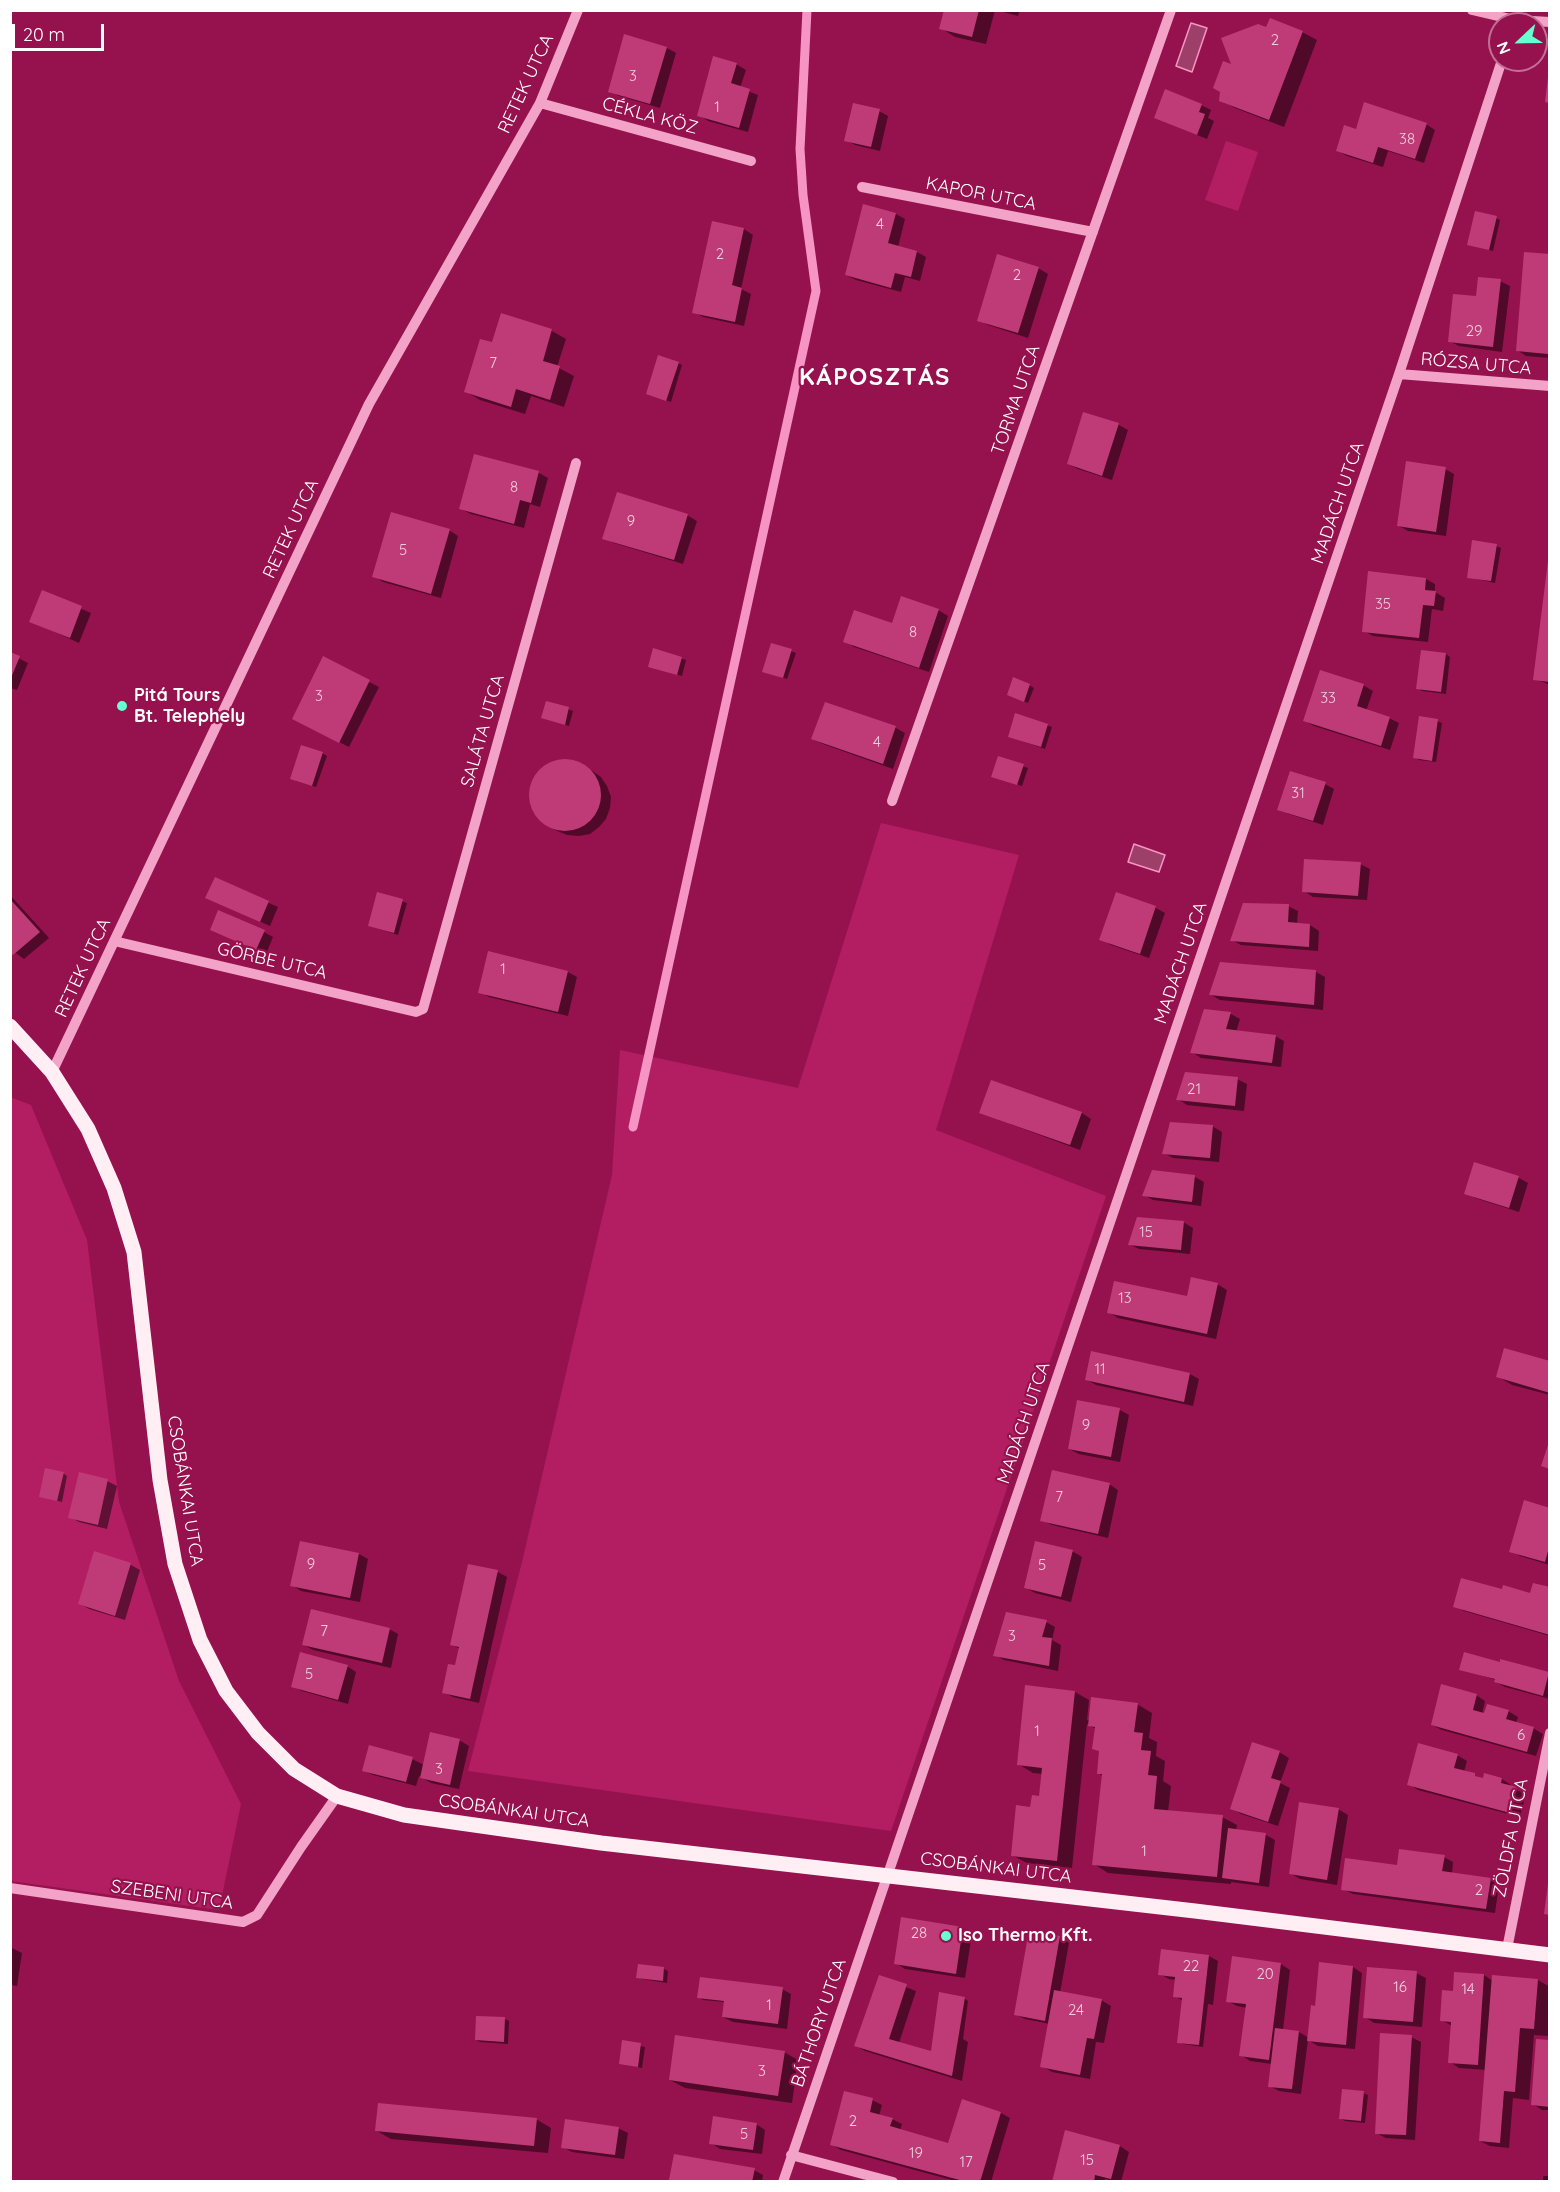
<!DOCTYPE html>
<meta charset="utf-8">
<style>
body{margin:0}
#map{position:relative;width:1560px;height:2192px;overflow:hidden;background:#96124e;font-family:Quicksand,sans-serif}
canvas{display:block}
.frame{position:absolute;inset:0;border:12px solid #fff;pointer-events:none}
.north{position:absolute;left:1488px;top:12px;width:60px;height:60px;box-sizing:border-box;background:#96124e;border:2px solid #c07195;border-radius:50%;rotate:248deg;font-size:16px;font-weight:700;line-height:24px;text-align:center;color:#fff}
.north::after{content:'';display:block;margin:auto;width:21px;height:27px;background:#65ffd0;clip-path:polygon(50% 0,100% 100%,50% 72%,0 100%)}
.scale{position:absolute;left:12px;top:24px;width:92px;height:27px;box-sizing:border-box;border:3px solid #fff;border-top:0;padding-left:8px;font-size:18px;line-height:21px;white-space:nowrap;color:#fff;-webkit-text-stroke:4px #96124e;paint-order:stroke}
</style>
<div id="map">
<canvas width="1560" height="2192"></canvas>
<div class="frame"></div>
<div class="north">N</div>
<div class="scale">20 m</div>
</div>
<script>
const ctx = document.querySelector('canvas').getContext('2d');
ctx.lineJoin = 'round';
function fill(path, color) {
  ctx.fillStyle = color;
  ctx.fill(path, 'evenodd');
}
function shape(rows) {
  const path = new Path2D();
  for (const r of rows) {
    if (r.length === 3) {
      path.moveTo(r[0] + r[2], r[1]);
      path.arc(r[0], r[1], r[2], 0, 2 * Math.PI);
      continue;
    }
    path.moveTo(r[0], r[1]);
    for (let i = 2; i < r.length; i += 2) path.lineTo(r[i], r[i + 1]);
  }
  return path;
}
function stroke(path, color, width, dash) {
  ctx.strokeStyle = color;
  ctx.lineWidth = width;
  ctx.lineCap = dash ? 'butt' : 'round';
  ctx.setLineDash(dash || []);
  ctx.stroke(path);
}
function write(font, color, halo, rows, align = 'center') {
  ctx.font = font + ' Quicksand,sans-serif';
  ctx.lineWidth = 4.5;
  ctx.setLineDash([]);
  ctx.textBaseline = 'middle';
  ctx.strokeStyle = halo;
  ctx.fillStyle = color;
  for (const [text, x, y, turn = 0] of rows) {
    ctx.save();
    ctx.translate(x, y);
    ctx.rotate((+turn || 0) * Math.PI / 180);
    ctx.textAlign = isNaN(turn) ? turn : align;
    if (halo) ctx.strokeText(text, 0, 0);
    ctx.fillText(text, 0, 0);
    ctx.restore();
  }
}
const green = shape([
 [1226,141,1258,152,1238,211,1205,200],
 [881,823,1019,855,936,1130,1106,1196,891,1831,468,1771,522,1562,612,1175,620,1050,798,1088],
 [10,1097,31,1105,87,1240,119,1502,179,1681,241,1804,219,1910,11,1881]
]);
const water = shape([
 [1191,23,1207,28,1192,72,1176,66,1191,23],
 [1134,844,1165,855,1159,872,1128,862,1134,844]
]);
const shadow = shape([
 [945,10,995,10,986,44,955,37,941,28],
 [996,10,1020,10,1018,16],
 [1267,29,1302,32,1317,40,1284,127,1235,108,1220,100,1234,66],
 [667,48,676,53,660,108,619,96,610,91],
 [736,64,746,70,740,88,758,95,748,132,708,121,699,115],
 [1201,105,1211,110,1208,118,1214,121,1207,139,1155,118],
 [879,111,888,116,880,151,855,145,846,140],
 [1426,124,1435,130,1424,163,1388,151,1383,167,1347,156,1338,151,1357,131],
 [896,214,905,219,898,247,917,252,926,257,920,281,905,277,901,292,856,280,846,275],
 [1496,218,1500,220,1493,251,1469,244],
 [713,223,744,229,753,235,741,289,751,294,744,326,703,317,694,312],
 [1550,256,1550,358,1526,356,1517,350],
 [1038,268,1048,274,1028,338,988,325,978,320],
 [1500,281,1510,286,1502,352,1459,346,1449,341,1477,298],
 [502,315,552,331,566,339,557,367,574,376,564,407,531,396,525,414,480,400,465,391,493,344],
 [678,363,682,365,671,402,648,394],
 [1084,413,1119,425,1128,430,1112,480,1078,469,1068,464],
 [475,456,539,473,548,478,540,507,530,504,524,528,471,514,461,509],
 [1445,469,1454,474,1446,536,1408,531,1399,526],
 [687,515,697,521,683,564,614,543,604,538],
 [449,530,458,536,441,598,383,582,374,576],
 [1496,546,1501,548,1495,583,1468,577],
 [1550,562,1550,685,1535,679],
 [1426,579,1435,584,1435,592,1445,598,1443,611,1432,609,1428,642,1373,636,1364,631],
 [43,592,91,613,79,643,31,621],
 [938,610,948,616,929,672,854,647,845,641],
 [772,644,796,653,787,679,768,673],
 [654,650,686,660,682,676,649,666],
 [1422,651,1446,654,1450,657,1446,694,1422,691,1418,688],
 [10,654,28,663,17,690,10,688],
 [323,658,379,687,349,747,303,724],
 [1029,685,1034,688,1028,703,1013,697],
 [1363,685,1373,691,1366,711,1389,718,1399,723,1390,750,1314,726,1305,721],
 [547,702,573,711,569,726,543,718],
 [826,703,896,728,905,733,893,769,823,744,813,739],
 [1016,715,1052,727,1045,749,1013,738],
 [1437,721,1442,723,1436,762,1419,760,1415,757],
 [322,753,327,756,316,787,296,781],
 [999,758,1028,768,1022,786,997,778],
 [560,761,571,761,582,764,601,777,607,786,611,797,610,808,606,819,599,827,590,834,579,836,567,835,555,830,545,824,537,816,531,805,530,793,533,781,540,771,549,764],
 [1325,784,1334,789,1323,825,1289,814,1279,809],
 [1360,864,1370,869,1367,900,1313,897,1304,891],
 [215,879,278,907,270,926,207,898],
 [378,894,407,903,398,935,370,926],
 [1117,894,1156,908,1165,913,1149,958,1111,945,1101,939],
 [10,895,49,938,24,959,10,949],
 [1288,906,1298,911,1297,924,1310,925,1319,931,1318,951,1241,945,1232,940],
 [264,932,273,937,266,954,221,934],
 [489,953,568,972,577,977,568,1016,489,997,480,992],
 [1221,963,1316,972,1325,977,1323,1010,1220,1000,1211,995],
 [1205,1011,1231,1014,1240,1019,1236,1032,1275,1036,1284,1041,1281,1067,1201,1058,1192,1052],
 [1237,1079,1247,1084,1244,1111,1187,1105,1178,1099],
 [992,1081,1082,1113,1091,1119,1080,1150,1010,1124],
 [1212,1126,1222,1132,1219,1162,1173,1158,1164,1153],
 [1475,1164,1519,1178,1528,1183,1519,1212,1475,1198,1466,1193],
 [1195,1177,1204,1182,1201,1206,1153,1200,1144,1195],
 [1183,1222,1193,1228,1190,1254,1139,1249,1129,1244],
 [1217,1284,1227,1290,1216,1339,1118,1318,1109,1312,1188,1298],
 [1550,1362,1550,1395,1512,1385,1497,1376],
 [1190,1374,1199,1379,1193,1406,1096,1385,1086,1379],
 [1120,1410,1129,1415,1120,1462,1079,1454,1069,1449],
 [63,1473,67,1476,62,1502,40,1496],
 [107,1481,117,1486,107,1529,79,1522,70,1517],
 [1109,1484,1118,1490,1108,1538,1052,1525,1042,1520],
 [1550,1509,1550,1565,1520,1556,1511,1551],
 [1072,1551,1082,1557,1071,1602,1035,1593,1025,1587],
 [95,1553,131,1565,140,1570,125,1620,89,1609,79,1603],
 [359,1554,368,1559,360,1602,301,1591,292,1585],
 [498,1572,507,1577,479,1703,453,1697,443,1692,456,1667,460,1649,451,1644],
 [1550,1589,1550,1636,1464,1611,1455,1606,1503,1591,1531,1595],
 [1046,1622,1055,1627,1052,1640,1061,1645,1058,1671,1004,1660,995,1655],
 [389,1629,398,1634,391,1668,313,1650,304,1645],
 [1501,1661,1550,1674,1550,1699,1505,1687,1496,1682,1496,1680,1461,1669,1501,1663],
 [347,1666,356,1672,348,1704,302,1691,292,1686],
 [1075,1692,1089,1700,1087,1720,1137,1704,1152,1713,1149,1738,1157,1742,1156,1756,1165,1761,1163,1781,1171,1786,1168,1812,1222,1817,1237,1825,1236,1831,1266,1835,1275,1840,1269,1887,1231,1882,1231,1884,1108,1873,1094,1864,1103,1776,1098,1773,1100,1752,1096,1729,1087,1724,1072,1868,1027,1863,1012,1855,1032,1808,1040,1798,1043,1774,1033,1773,1018,1764],
 [1476,1695,1485,1701,1481,1719,1508,1711,1518,1717,1516,1723,1533,1728,1543,1734,1536,1756,1442,1730,1432,1725],
 [459,1740,469,1746,459,1789,431,1783,419,1776,416,1786,373,1775,363,1770,412,1759,424,1765],
 [1279,1752,1289,1758,1280,1783,1290,1788,1278,1826,1241,1814,1232,1808],
 [1457,1755,1467,1761,1464,1772,1484,1780,1502,1779,1511,1785,1510,1787,1526,1794,1520,1817,1418,1790,1409,1784],
 [1338,1809,1348,1815,1337,1885,1300,1879,1290,1873],
 [1444,1857,1453,1862,1452,1874,1490,1879,1499,1885,1495,1913,1353,1894,1343,1889,1398,1866],
 [962,1928,972,1934,965,1978,905,1969,896,1963],
 [1059,1937,1069,1943,1060,1993,1101,2000,1111,2006,1104,2043,1096,2042,1090,2079,1052,2072,1042,2066,1050,2024,1025,2019,1015,2014],
 [10,1947,22,1953,17,1986,10,1985],
 [1209,1956,1218,1961,1213,2005,1208,2004,1203,2047,1183,2044,1179,2042,1183,2001,1175,1996,1176,1980,1169,1979,1160,1974],
 [1281,1964,1290,1970,1283,2030,1299,2032,1309,2038,1317,2007,1353,1967,1362,1973,1355,2049,1318,2046,1308,2040,1301,2094,1279,2091,1270,2086,1272,2064,1250,2061,1241,2055,1247,2008,1237,2006,1228,2001],
 [664,1969,668,1971,667,1983,642,1979,638,1977],
 [1416,1973,1426,1978,1422,2027,1374,2023,1365,2017],
 [1484,1975,1493,1981,1538,1980,1550,1987,1548,2036,1534,2035,1529,2100,1513,2098,1509,2148,1490,2146,1480,2141,1486,2070,1459,2068,1450,2062,1452,2026,1442,2020,1455,1992],
 [880,1977,916,1991,899,2043,932,2053,964,1998,968,2001,963,2039,968,2042,962,2081,865,2051,856,2046],
 [782,1989,791,1994,787,2029,733,2022,723,2017,725,2002,703,2000,699,1997],
 [505,2019,509,2021,508,2044,480,2042,476,2040],
 [1411,2037,1421,2042,1415,2140,1386,2138,1376,2133],
 [1550,2041,1550,2110,1542,2110,1533,2104],
 [623,2042,645,2047,642,2068,621,2063],
 [784,2052,798,2060,792,2103,685,2088,670,2080],
 [1363,2093,1368,2095,1365,2123,1345,2121,1341,2119],
 [872,2100,882,2105,879,2116,892,2119,902,2124,900,2131,950,2144,1001,2113,1010,2118,991,2182,959,2182,841,2150,832,2145],
 [536,2119,551,2128,548,2153,391,2139,377,2131],
 [756,2124,765,2130,762,2154,720,2149,711,2143],
 [618,2128,628,2133,624,2159,572,2152,563,2147],
 [1120,2146,1129,2152,1121,2182,1105,2179,1104,2182,1054,2182],
 [754,2170,763,2175,762,2182,675,2182,671,2179],
 [1543,2176,1550,2176,1550,2182,1543,2182]
]);
const stream = shape([
 [633,1127,816,291,803,195,800,149,807,10]
]);
const building = shape([
 [944,10,979,10,972,37,939,29],
 [1270,18,1303,31,1269,120,1219,101,1220,92,1213,88,1223,61,1231,64,1221,38,1258,24,1266,27],
 [624,34,667,47,650,104,608,92],
 [713,56,737,63,731,83,750,89,739,128,697,116],
 [1548,77,1550,77,1550,103,1545,102],
 [1165,89,1202,104,1199,112,1205,114,1197,135,1154,118],
 [1364,102,1427,123,1415,159,1378,147,1373,163,1336,151,1344,125,1356,129],
 [853,103,880,109,871,147,844,141],
 [863,204,896,213,888,243,917,251,911,277,895,273,891,288,845,275],
 [1475,211,1497,216,1489,250,1467,245],
 [712,221,744,228,732,285,742,288,735,322,692,313],
 [1524,252,1550,254,1548,354,1516,351],
 [997,254,1039,267,1018,333,977,321],
 [1478,277,1501,279,1493,347,1448,342,1453,294,1476,296],
 [501,313,552,329,543,361,560,366,550,400,516,389,511,407,464,392,480,339,492,342],
 [658,355,679,362,666,401,646,394],
 [1083,412,1119,423,1102,476,1067,464],
 [474,454,539,471,531,503,520,500,514,524,459,509],
 [1406,461,1446,467,1436,532,1397,526],
 [617,492,688,514,674,560,602,539],
 [391,512,450,529,431,594,372,577],
 [1472,540,1497,544,1491,581,1467,578],
 [1548,561,1550,561,1550,682,1533,680],
 [1368,571,1426,578,1425,590,1436,591,1434,606,1423,605,1419,638,1362,632],
 [42,590,82,606,70,638,29,622],
 [901,596,939,609,919,668,843,642,854,610,892,623],
 [771,643,792,649,783,678,762,672],
 [653,648,682,657,677,675,648,667],
 [1421,650,1446,653,1441,692,1416,689],
 [10,652,20,656,11,678,10,678],
 [323,656,370,680,339,743,292,719],
 [1320,670,1364,684,1357,706,1390,717,1381,746,1303,721],
 [1013,677,1030,684,1024,702,1007,695],
 [546,701,569,707,565,725,541,718],
 [825,702,896,726,883,764,811,739],
 [1015,713,1048,724,1041,747,1008,737],
 [1419,716,1438,719,1432,761,1413,758],
 [301,745,323,752,312,786,290,779],
 [998,756,1024,764,1017,785,991,777],
 [565,795,36],
 [1290,771,1326,782,1313,821,1277,810],
 [1304,859,1361,862,1358,896,1302,892],
 [215,877,269,901,260,922,205,898],
 [377,892,403,899,394,933,368,926],
 [1116,892,1156,906,1140,954,1099,940],
 [10,899,40,932,13,955,10,952],
 [1243,903,1289,904,1288,922,1310,924,1309,947,1230,941],
 [218,910,265,930,256,950,210,930],
 [488,951,568,971,558,1012,478,993],
 [1220,962,1316,970,1314,1005,1209,995],
 [1204,1009,1231,1012,1226,1029,1276,1035,1272,1063,1190,1053],
 [1185,1072,1238,1077,1235,1106,1176,1100],
 [991,1080,1082,1112,1070,1145,979,1113],
 [1170,1122,1213,1125,1210,1158,1162,1154],
 [1474,1162,1519,1176,1509,1208,1464,1194],
 [1152,1170,1195,1175,1192,1202,1142,1196],
 [1137,1217,1184,1221,1181,1250,1128,1245],
 [1191,1277,1218,1283,1207,1334,1107,1313,1114,1281,1187,1296],
 [1504,1348,1550,1361,1550,1393,1496,1377],
 [1091,1351,1190,1373,1184,1402,1085,1380],
 [1077,1400,1120,1408,1111,1457,1068,1449],
 [1550,1439,1550,1469,1541,1466],
 [45,1468,64,1472,57,1501,39,1497],
 [1052,1470,1110,1483,1098,1534,1040,1521],
 [79,1472,108,1479,98,1525,68,1518],
 [1524,1500,1550,1508,1550,1544,1545,1562,1509,1552],
 [300,1541,359,1553,350,1598,290,1586],
 [1035,1541,1073,1550,1061,1597,1024,1588],
 [94,1551,131,1563,115,1616,78,1604],
 [468,1564,498,1570,470,1699,442,1693,448,1664,455,1665,459,1647,450,1645],
 [1461,1578,1502,1589,1503,1585,1530,1593,1533,1583,1550,1587,1550,1635,1453,1607],
 [311,1609,390,1628,382,1663,302,1645],
 [1006,1612,1047,1620,1042,1637,1052,1638,1049,1666,993,1656],
 [300,1652,348,1665,338,1700,291,1687],
 [1464,1652,1500,1662,1500,1659,1549,1672,1543,1696,1494,1682,1495,1679,1459,1670],
 [1441,1684,1477,1694,1473,1710,1484,1713,1487,1704,1509,1710,1506,1719,1534,1727,1527,1752,1431,1725],
 [1025,1685,1075,1691,1057,1861,1011,1856,1016,1805,1030,1807,1032,1795,1039,1796,1042,1768,1017,1765],
 [1091,1697,1138,1703,1134,1732,1143,1733,1141,1750,1151,1751,1148,1775,1157,1776,1154,1809,1223,1815,1217,1877,1092,1865,1102,1774,1097,1774,1099,1751,1092,1749,1095,1727,1088,1726],
 [430,1732,460,1739,450,1785,420,1778],
 [1252,1742,1280,1751,1271,1778,1281,1781,1268,1822,1230,1809],
 [1418,1743,1458,1754,1454,1768,1475,1773,1475,1776,1483,1778,1484,1773,1502,1778,1501,1783,1517,1787,1510,1813,1407,1785],
 [369,1745,413,1757,406,1782,362,1771],
 [1299,1802,1339,1808,1327,1880,1289,1874],
 [1228,1828,1266,1833,1259,1883,1222,1878],
 [1399,1849,1445,1855,1442,1871,1491,1878,1486,1909,1341,1890,1345,1858,1397,1865],
 [1548,1884,1550,1884,1550,1915,1544,1914],
 [901,1917,963,1927,956,1974,894,1964],
 [1029,1930,1060,1936,1045,2021,1014,2015],
 [1161,1949,1209,1955,1199,2045,1177,2043,1182,1998,1173,1997,1175,1977,1158,1975],
 [1232,1956,1281,1963,1269,2060,1239,2056,1246,2004,1226,2002],
 [1319,1962,1353,1966,1346,2045,1307,2041,1311,2005,1315,2006],
 [638,1964,664,1967,663,1981,636,1978],
 [1367,1967,1417,1971,1413,2022,1363,2018],
 [1454,1972,1484,1974,1478,2065,1448,2063,1451,2022,1440,2021,1442,1990,1453,1991],
 [879,1975,907,1984,889,2039,931,2051,939,1992,965,1997,952,2076,854,2046],
 [1492,1975,1538,1979,1534,2029,1520,2028,1515,2092,1504,2091,1500,2143,1479,2141],
 [700,1977,783,1987,778,2024,722,2017,724,2001,697,1998],
 [1054,1990,1102,1999,1094,2039,1087,2038,1080,2075,1040,2067],
 [476,2016,505,2017,504,2042,475,2040],
 [1275,2028,1299,2031,1292,2089,1268,2087],
 [1380,2033,1412,2035,1406,2135,1375,2134],
 [675,2035,785,2051,778,2096,669,2080],
 [1536,2039,1550,2040,1550,2107,1531,2105],
 [622,2040,641,2043,638,2067,619,2064],
 [1342,2089,1364,2091,1361,2121,1339,2119],
 [844,2091,873,2098,870,2112,893,2118,890,2126,948,2143,962,2099,1001,2112,980,2182,967,2182,830,2145],
 [378,2103,537,2118,534,2146,375,2131],
 [713,2116,757,2123,753,2150,709,2144],
 [565,2119,619,2127,615,2155,561,2148],
 [1065,2130,1120,2145,1111,2179,1095,2175,1094,2182,1052,2182],
 [674,2154,755,2168,752,2182,680,2182,669,2180]
]);
const minor = shape([
 [1472,10,1515,20,1550,22],
 [540,103,751,161],
 [862,187,1093,232],
 [1399,374,1550,386],
 [892,801,1171,10],
 [114,941,416,1012,423,1009,576,463],
 [52,1072,369,404,540,103,578,10],
 [10,1888,243,1922,257,1915,301,1847,337,1796],
 [1507,1949,1550,1733],
 [791,2155,893,2182],
 [783,2182,1399,374,1502,60]
]);
const major = shape([
 [10,1026,52,1072,88,1129,114,1188,134,1252,160,1480,175,1564,200,1640,226,1691,258,1733,294,1769,337,1796,404,1815,601,1843,1195,1911,1550,1955]
]);
const markers = [
 [122,706,6,"#65ffd0"],
 [946,1936,6,"#65ffd0"]
];
const numberNames = [
 ["2",1275,40],
 ["3",633,76],
 ["1",717,107],
 ["38",1407,139],
 ["4",880,224],
 ["2",720,254],
 ["2",1017,275],
 ["29",1474,331],
 ["7",493,363],
 ["8",514,487],
 ["9",631,521],
 ["5",403,550],
 ["35",1383,604],
 ["8",913,632],
 ["3",319,696],
 ["33",1328,698],
 ["4",877,742],
 ["31",1298,793],
 ["1",503,969],
 ["21",1194,1089],
 ["15",1146,1232],
 ["13",1125,1298],
 ["11",1100,1369],
 ["9",1086,1425],
 ["7",1059,1497],
 ["9",311,1564],
 ["5",1042,1565],
 ["7",324,1631],
 ["3",1012,1636],
 ["5",309,1674],
 ["1",1037,1731],
 ["6",1521,1735],
 ["3",439,1769],
 ["1",1144,1851],
 ["2",1479,1890],
 ["28",919,1933],
 ["22",1191,1966],
 ["20",1265,1974],
 ["16",1400,1987],
 ["14",1468,1989],
 ["1",769,2005],
 ["24",1076,2010],
 ["3",762,2071],
 ["2",853,2121],
 ["5",744,2134],
 ["19",916,2153],
 ["15",1087,2160],
 ["17",966,2162]
];
const streetNames = [
 ["RETEK UTCA",526,84,-65],
 ["CÉKLA KÖZ",650,116,15],
 ["KAPOR UTCA",981,194,11],
 ["RÓZSA UTCA",1476,364,5],
 ["TORMA UTCA",1016,400,-71],
 ["MADÁCH UTCA",1338,503,-71],
 ["RETEK UTCA",291,529,-65],
 ["SALÁTA UTCA",483,731,-74],
 ["GÖRBE UTCA",272,961,13],
 ["MADÁCH UTCA",1181,963,-71],
 ["RETEK UTCA",83,968,-65],
 ["MADÁCH UTCA",1024,1423,-71],
 ["CSOBÁNKAI UTCA",185,1491,81],
 ["CSOBÁNKAI UTCA",514,1811,8],
 ["ZÖLDFA UTCA",1511,1838,-79],
 ["CSOBÁNKAI UTCA",996,1868,7],
 ["SZEBENI UTCA",172,1895,8],
 ["BÁTHORY UTCA",819,2023,-71]
];
const poiNames = [
 ["Pitá Tours",134,696],
 ["Bt. Telephely",134,717],
 ["Iso Thermo Kft.",958,1936]
];
const districtNames = [
 ["KÁPOSZTÁS",875,378]
];
fill(green, '#b31e63');
fill(water, '#9e3f6a');
stroke(water, '#f695c3', 1.5);
fill(shadow, '#0007');
stroke(stream, '#f695c3', 9);
fill(building, '#bf3b77');
stroke(minor, '#f3a3c8', 10);
stroke(major, '#ffeff5', 15);
for (const [x, y, r, color] of markers) {
  const dot = new Path2D();
  dot.arc(x, y, r, 0, 2 * Math.PI);
  ctx.fillStyle = color;
  ctx.fill(dot);
  stroke(dot, '#96124e', 2);
}
write('15px', '#efcedd', null, numberNames);
write('18px', '#fff', '#96124e', streetNames);
write('bold 18px', '#fff', '#96124e', poiNames, 'left');
ctx.letterSpacing = '1.5px';
write('bold 24px', '#fff', '#96124e', districtNames);
ctx.letterSpacing = '0px';
</script>
